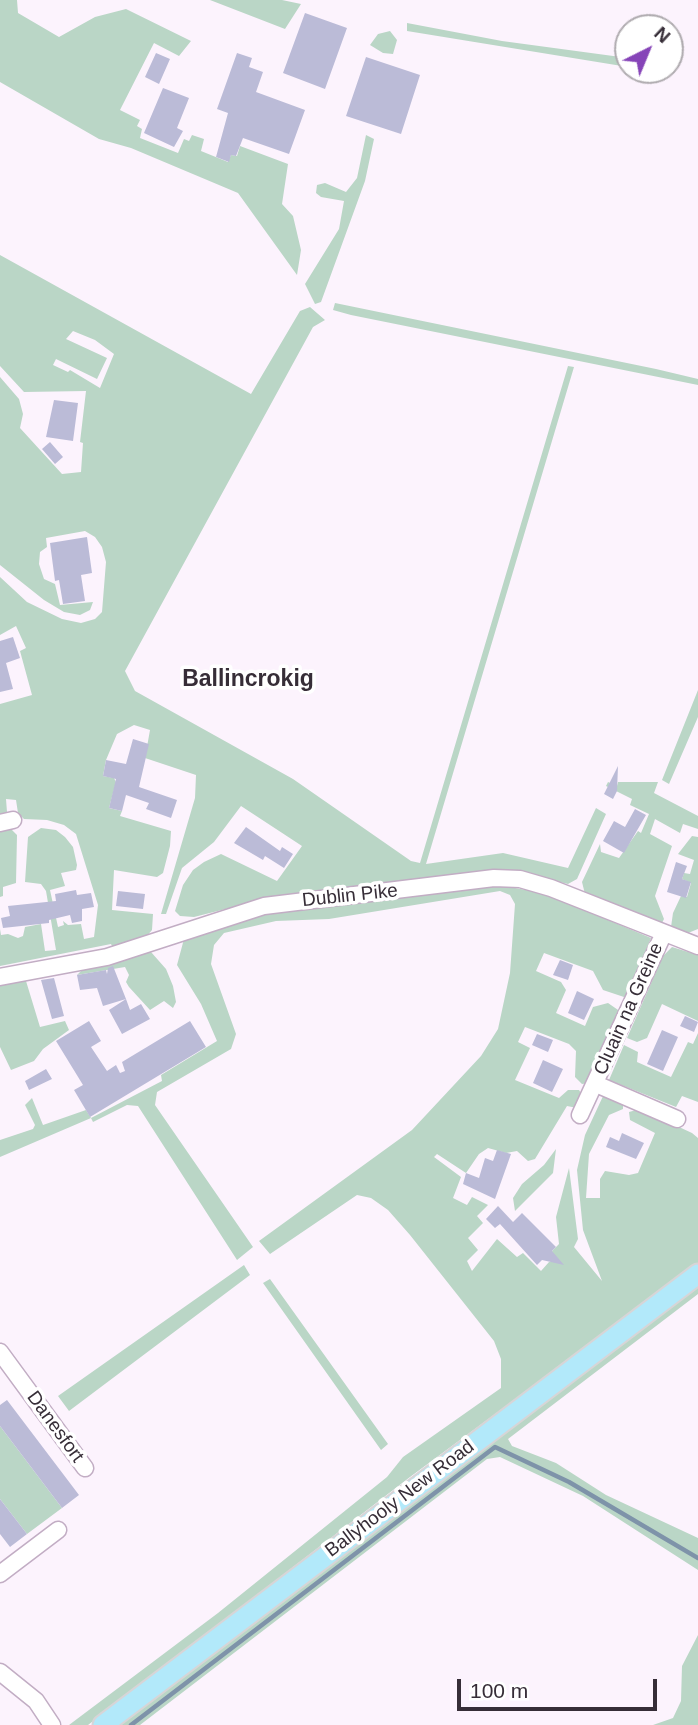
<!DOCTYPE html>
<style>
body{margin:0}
#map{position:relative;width:698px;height:1725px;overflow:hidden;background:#fcf3fd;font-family:Helvetica,sans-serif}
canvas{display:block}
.north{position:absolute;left:614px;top:14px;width:70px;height:70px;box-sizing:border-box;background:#fff;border:2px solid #afabaf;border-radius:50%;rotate:43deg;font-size:19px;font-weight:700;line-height:28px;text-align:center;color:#362d37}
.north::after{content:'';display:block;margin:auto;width:24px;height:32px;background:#8644b8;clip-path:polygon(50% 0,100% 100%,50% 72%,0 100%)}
.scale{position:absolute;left:457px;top:1679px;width:200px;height:32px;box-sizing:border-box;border:4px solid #362d37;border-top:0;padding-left:9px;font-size:21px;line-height:24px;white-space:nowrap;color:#362d37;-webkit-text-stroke:5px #fff;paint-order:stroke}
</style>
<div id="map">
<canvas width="698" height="1725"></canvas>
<div class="north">N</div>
<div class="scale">100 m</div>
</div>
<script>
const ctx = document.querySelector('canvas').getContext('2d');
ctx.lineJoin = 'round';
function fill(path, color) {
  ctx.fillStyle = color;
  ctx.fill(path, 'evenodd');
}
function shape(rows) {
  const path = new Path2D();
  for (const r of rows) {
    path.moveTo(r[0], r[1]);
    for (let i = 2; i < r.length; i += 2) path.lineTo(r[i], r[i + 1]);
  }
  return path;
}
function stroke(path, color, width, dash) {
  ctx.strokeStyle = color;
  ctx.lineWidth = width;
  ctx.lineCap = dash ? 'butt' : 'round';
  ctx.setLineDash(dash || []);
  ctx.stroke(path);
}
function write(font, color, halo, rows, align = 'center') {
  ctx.font = font + ' Helvetica,sans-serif';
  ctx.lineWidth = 7;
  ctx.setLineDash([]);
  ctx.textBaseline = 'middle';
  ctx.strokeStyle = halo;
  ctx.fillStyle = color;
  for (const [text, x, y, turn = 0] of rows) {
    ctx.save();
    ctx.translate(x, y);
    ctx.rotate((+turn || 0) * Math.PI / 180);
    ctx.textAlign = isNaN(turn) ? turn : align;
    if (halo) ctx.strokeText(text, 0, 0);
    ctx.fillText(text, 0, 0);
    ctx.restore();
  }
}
const green = shape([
 [0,0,17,0,18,13,59,37,95,17,126,9,191,41,179,56,154,43,120,110,140,120,137,126,142,129,140,138,178,153,184,139,189,141,192,135,204,139,201,151,228,162,231,155,237,156,240,146,288,164,282,204,293,216,301,250,297,275,238,193,131,148,99,139,0,82],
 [210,0,282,0,301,4,285,29],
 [407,23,502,41,628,58,628,67,407,31],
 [390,31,397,40,393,54,383,53,370,45,378,34],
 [366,135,374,139,365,181,321,302,315,304,305,284,339,229,344,201,321,197,316,193,317,185,325,183,346,192,357,178],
 [0,255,251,394,300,311,310,307,325,320,313,327,125,671,135,691,293,779,411,861,420,863,568,366,574,367,426,864,503,853,568,868,596,808,606,814,577,879,568,884,505,869,370,889,273,897,194,917,180,916,175,911,183,885,193,870,204,862,221,854,277,881,302,846,241,806,214,842,182,868,166,914,161,914,195,798,196,775,145,758,150,730,134,725,117,734,106,760,103,776,114,778,116,782,109,808,122,811,120,816,171,831,170,846,163,873,157,877,114,870,112,910,153,914,152,930,146,937,113,948,111,944,0,966,0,929,1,935,8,934,18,938,23,936,25,927,41,924,45,951,56,950,46,891,41,884,25,882,28,837,41,828,56,830,65,837,73,847,77,865,76,870,61,873,65,886,50,890,58,927,64,925,63,921,68,925,81,924,84,939,94,937,98,905,76,834,64,825,47,820,24,819,18,813,16,800,6,799,7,812,0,818,0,704,32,695,20,651,26,648,16,626,0,635,0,577,27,602,62,619,81,623,95,619,102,612,106,562,102,547,95,537,85,531,46,538,47,547,40,552,39,564,44,579,55,584,60,605,93,602,90,610,80,615,64,612,44,600,0,565,0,377,19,399,23,414,20,428,62,474,81,472,83,443,80,442,86,391,24,392,0,366],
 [73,331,95,340,114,354,100,388,70,370,68,372,53,365,56,359,97,379,107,358,66,339],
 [335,303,656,369,698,379,698,385,351,315,333,310],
 [698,690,698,717,669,784,662,780],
 [608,782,617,786,618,782,658,782,654,793,698,816,698,829,683,824,680,833,655,819,650,834,672,846,655,896,664,919,661,925,585,894,582,882,600,844,601,852,619,858,638,831,641,833,649,814,630,805,632,799,606,786],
 [0,830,12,830,17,835,16,883,3,887,3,896,0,897],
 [692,836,698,837,698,929,688,933,671,927,673,913,681,896,687,897,691,883,682,879,684,873,690,874,694,860,678,854],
 [492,884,544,893,651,938,628,995,624,997,603,990,593,971,544,953,536,971,561,982,566,990,556,1013,585,1026,593,1007,608,1003,621,1012,590,1083,582,1084,575,1077,576,1051,569,1044,525,1027,518,1042,530,1048,515,1080,559,1098,568,1090,579,1090,584,1098,577,1108,567,1106,535,1159,528,1161,517,1151,506,1153,488,1148,479,1154,466,1173,437,1154,434,1157,461,1177,453,1198,467,1205,472,1197,488,1205,477,1216,483,1223,468,1238,478,1250,467,1261,472,1271,497,1239,517,1257,523,1253,541,1271,549,1262,554,1262,552,1251,559,1244,556,1217,569,1168,578,1239,574,1247,602,1281,583,1230,577,1170,585,1135,604,1094,623,1102,623,1109,609,1115,589,1154,586,1198,600,1198,600,1179,605,1171,629,1175,638,1173,655,1133,630,1120,629,1112,640,1109,692,1133,698,1138,698,1264,410,1477,88,1725,69,1725,218,1613,387,1477,403,1457,501,1388,501,1359,494,1341,410,1235,388,1210,371,1198,357,1195,270,1254,259,1241,412,1130,481,1056,498,1029,510,973,515,904,510,895,500,891,329,919,276,921,224,933,214,945,211,964,236,1034,231,1049,157,1092,155,1105,253,1247,237,1260,138,1106,127,1105,93,1122,91,1118,0,1157,0,1140,33,1129,35,1125,25,1105,32,1098,43,1125,86,1110,91,1118,162,1081,161,1075,217,1041,201,1004,177,965,184,939,205,929,286,908,324,907],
 [672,947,698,955,698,1021,662,1004,647,1038,637,1042,627,1038,663,956],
 [151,952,166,969,173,986,176,1002,173,1008,164,1001,150,1010,129,987,126,982,129,975,125,967,77,975,82,970],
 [26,981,40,1027,65,1021,69,1030,43,1049,34,1061,11,1070,0,1047,0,985],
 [698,1033,698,1102,682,1096,676,1107,609,1080,624,1045,638,1052,637,1062,671,1077,688,1042,693,1044],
 [556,1149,553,1173,515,1211,513,1198,522,1184,544,1165],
 [244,1265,250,1275,69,1411,58,1396],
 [270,1279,388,1444,381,1450,263,1283],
 [698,1281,698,1294,508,1439,512,1446,556,1463,606,1495,698,1538,698,1570,583,1496,500,1457,487,1459,140,1725,114,1725],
 [0,1426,62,1508,27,1534,0,1499],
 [698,1635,698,1725,653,1725,673,1718,681,1701,682,1666]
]);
const stream = shape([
 [131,1725,495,1447,569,1482,698,1558]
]);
const building = shape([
 [305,13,347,28,325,89,283,73],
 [156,53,170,59,159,84,145,77],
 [237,53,252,58,249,67,263,72,256,92,305,110,289,154,243,138,236,156,231,155,229,162,216,157,228,113,217,109],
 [366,57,420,75,401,134,346,116],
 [163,88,189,98,177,128,183,131,174,147,144,133],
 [54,400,78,403,73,441,46,437],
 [50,442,63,457,55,464,42,449],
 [87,537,92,573,81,575,85,601,63,604,59,580,55,581,50,543],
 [13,637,20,658,6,663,13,689,0,692,0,641],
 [133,739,149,744,139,787,177,800,171,818,146,809,149,803,126,795,122,811,109,808,116,779,103,776,106,760,126,764],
 [618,766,617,791,613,799,604,794],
 [635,809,646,815,624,853,603,841,614,821,625,827],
 [246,827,280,851,282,847,293,854,284,868,265,856,263,860,234,843],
 [676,862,687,866,682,879,691,882,686,898,667,892],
 [76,890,77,895,91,893,94,907,82,909,82,921,72,923,70,915,49,920,49,923,3,928,1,918,10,916,8,906,56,901,55,894],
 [118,891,145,894,143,909,116,906],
 [560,960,573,965,568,980,553,975],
 [113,966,126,999,103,1006,97,988,80,990,77,975,106,970,107,974,108,968],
 [54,978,64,1016,52,1019,41,980],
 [577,991,594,999,584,1020,568,1013],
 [126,999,130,1010,141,1004,150,1019,122,1034,109,1010],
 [685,1016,698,1022,694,1032,680,1026],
 [89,1021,101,1041,91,1047,107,1071,116,1065,120,1073,125,1071,122,1062,190,1021,206,1047,90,1117,74,1090,83,1085,56,1041],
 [662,1030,678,1037,663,1071,647,1064],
 [537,1034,553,1040,548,1052,532,1045],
 [543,1060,563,1069,552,1092,533,1083],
 [46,1069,52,1079,29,1090,25,1081],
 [622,1133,644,1143,636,1159,606,1147,610,1137,619,1141],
 [497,1150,511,1154,495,1199,463,1184,466,1173,479,1178,485,1158,493,1161],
 [498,1206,513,1222,522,1213,556,1247,552,1251,564,1265,542,1260,537,1265,500,1224,495,1228,486,1219],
 [7,1400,79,1495,62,1508,0,1426,0,1405],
 [0,1499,27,1534,10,1547,0,1534]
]);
const minor = shape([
 [0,823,13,820],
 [0,977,107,957,264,906,494,878,520,879,551,888,698,946],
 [596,1084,677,1119],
 [580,1115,663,935],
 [0,1352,85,1468],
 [0,1574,58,1530],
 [0,1672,36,1701,52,1725]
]);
const major = shape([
 [103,1725,698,1274]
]);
const streetNames = [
 ["Dublin Pike",350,896,-6],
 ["Cluain na Greine",629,1009,-66],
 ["Danesfort",55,1427,54],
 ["Ballyhooly New Road",400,1499,-37]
];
const quarterNames = [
 ["Ballincrokig",248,680]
];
fill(green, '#bad6c6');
stroke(stream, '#7e93a9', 4.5);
fill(building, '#bbbbd7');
stroke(minor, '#c2adc4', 19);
stroke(major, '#d7d5d7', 23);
stroke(minor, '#fff', 16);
stroke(major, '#b2e9fa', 19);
write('19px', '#362d37', '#fff', streetNames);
write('bold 23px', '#362d37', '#fff', quarterNames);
</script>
